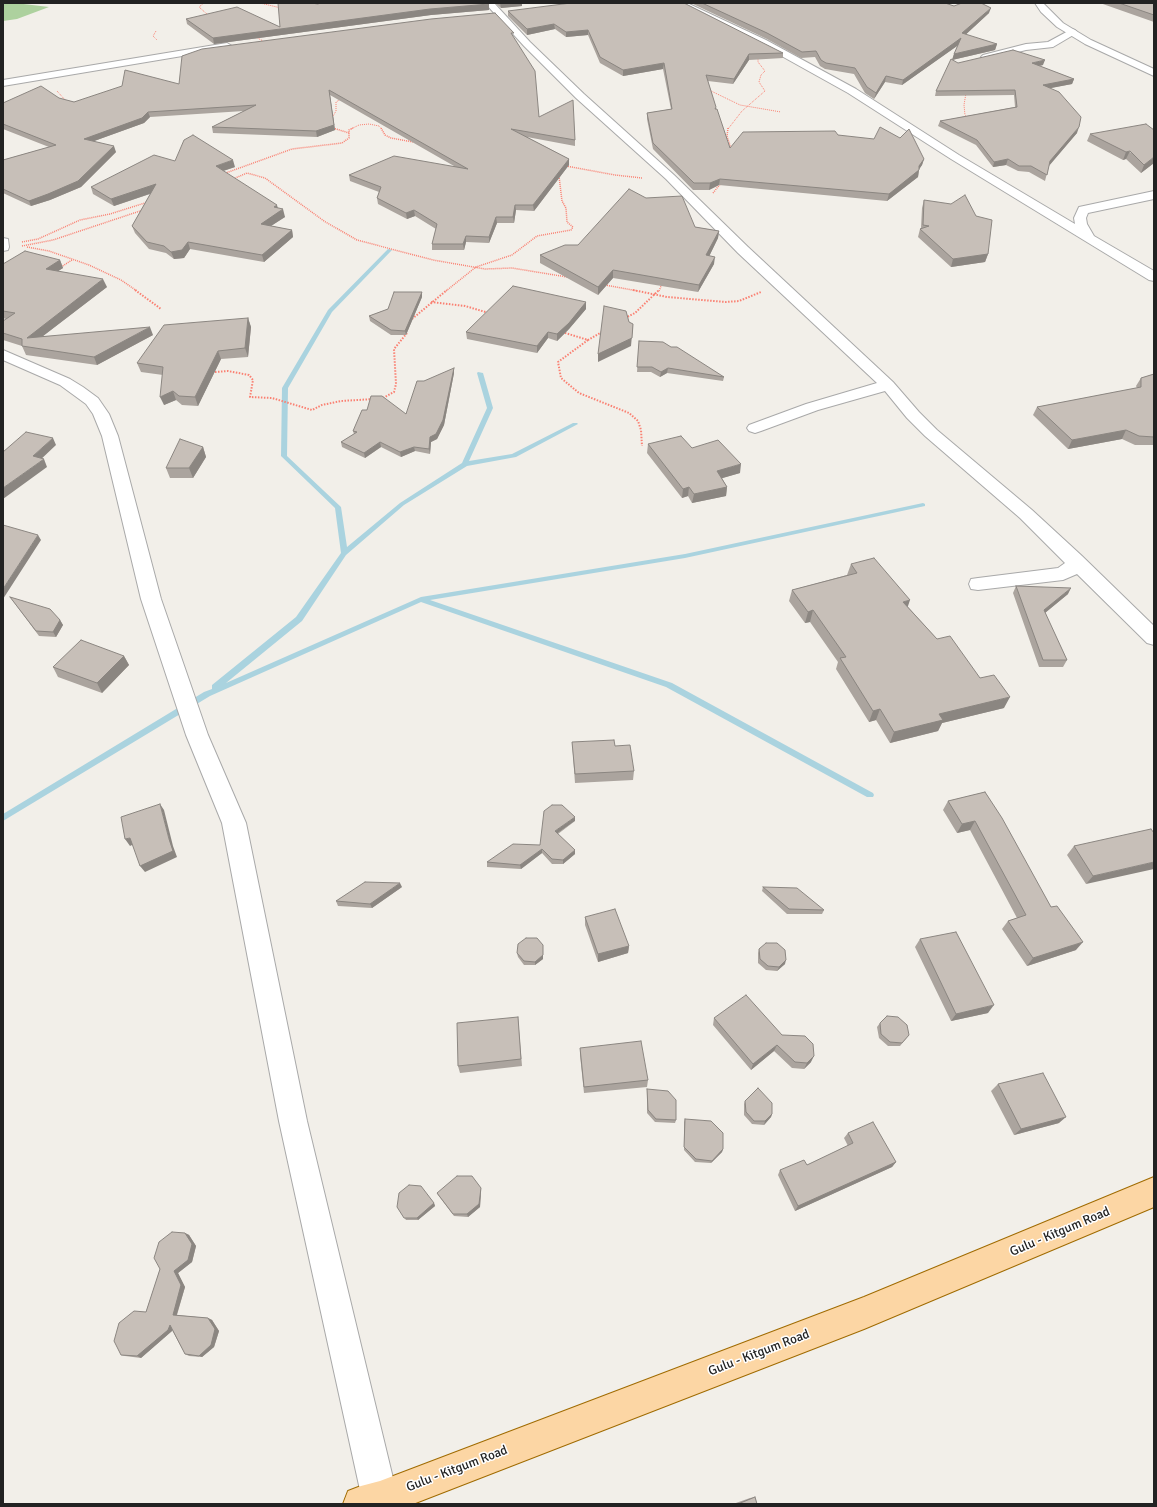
<!DOCTYPE html>
<style>
body{margin:0}
#map{position:relative;width:1157px;height:1507px;overflow:hidden;background:#f2efe9;font-family:Signika,sans-serif}
canvas{display:block}
.frame{position:absolute;inset:0;border:4px solid #222;pointer-events:none}
</style>
<div id="map">
<canvas width="1157" height="1507"></canvas>
<div class="frame"></div>
</div>
<script>
const ctx = document.querySelector('canvas').getContext('2d');
ctx.lineJoin = 'round';
function fill(path, color) {
  ctx.fillStyle = color;
  ctx.fill(path, 'evenodd');
}
function shape(rows) {
  const path = new Path2D();
  for (const r of rows) {
    path.moveTo(r[0], r[1]);
    for (let i = 2; i < r.length; i += 2) path.lineTo(r[i], r[i + 1]);
  }
  return path;
}
function stroke(path, color, width, dash) {
  ctx.strokeStyle = color;
  ctx.lineWidth = width;
  ctx.lineCap = dash ? 'butt' : 'round';
  ctx.setLineDash(dash || []);
  ctx.stroke(path);
}
function write(font, color, halo, rows, align = 'center') {
  ctx.font = font + ' Signika,sans-serif';
  ctx.lineWidth = 3;
  ctx.setLineDash([]);
  ctx.textBaseline = 'middle';
  ctx.strokeStyle = halo;
  ctx.fillStyle = color;
  for (const [text, x, y, turn = 0] of rows) {
    ctx.save();
    ctx.translate(x, y);
    ctx.rotate((+turn || 0) * Math.PI / 180);
    ctx.textAlign = isNaN(turn) ? turn : align;
    if (halo) ctx.strokeText(text, 0, 0);
    ctx.fillText(text, 0, 0);
    ctx.restore();
  }
}
const forest = shape([
 [3,3,15,3,49,7,17,19,3,21]
]);
const stream = shape([
 [388,249,392,250,332,312,288,388,287,456,341,507,347,547,400,503,462,463,487,408,477,373,478,372,483,373,493,408,469,461,512,454,573,423,577,423,578,424,516,457,467,466,404,505,346,555,302,621,226,683,421,597,685,554,923,503,925,504,925,506,685,558,430,600,672,683,873,793,874,795,873,797,867,797,666,687,421,602,210,696,3,821,3,814,204,692,212,689,212,685,296,617,341,553,335,508,281,456,282,388,328,310,388,249]
]);
const pathFar2 = shape([
 [204,3,199,7,208,15],
 [260,3,281,8],
 [156,31,153,36,157,40],
 [254,36,263,41,263,44],
 [709,90,740,105,781,112],
 [57,91,66,101],
 [966,93,964,105,965,115,967,117],
 [332,118,336,111,336,102,341,99],
 [333,128,336,129],
 [351,129,359,125,369,124,379,126,382,129],
 [728,129,742,111,765,91,759,82,761,75,765,71,758,62,758,58]
]);
const pathFar1 = shape([
 [333,128,349,133],
 [381,128,385,135,391,138,413,142],
 [728,128,727,136,731,149],
 [566,166,615,175,642,178],
 [223,174,292,149,342,143,349,138,349,130,353,128],
 [233,179,247,173,265,178,324,221,357,240,433,260,485,269,512,268,567,277],
 [713,193,721,183],
 [22,242,38,239,80,220,110,214,148,202],
 [22,246,53,240,143,210],
 [27,247,49,251,89,265,121,280,137,291],
 [61,267,72,260],
 [605,285,638,291],
 [446,291,476,267,512,255,537,236,571,230,573,227,567,222,566,208,562,201,559,176],
 [659,291,662,284]
]);
const path = shape([
 [135,290,161,309],
 [633,290,667,297,726,302,739,301,761,292],
 [431,302,465,306,489,313],
 [625,318,635,313,659,290],
 [412,319,447,290],
 [562,332,588,340,602,332],
 [588,340,558,362,561,378,579,393,629,413,638,421,641,430,642,446],
 [215,372,228,371,249,375,253,380,250,397,272,398,312,410,322,405,341,401,374,399],
 [383,398,394,392,396,384,394,349,407,333]
]);
const minor = shape([
 [485,3,494,3,530,42,584,94,674,175,748,247,893,382,919,412,937,430,1032,510,1082,556,1154,626,1154,645,1147,643,1077,574,1063,580,978,590,971,589,969,584,971,579,978,578,1058,568,1065,563,1020,518,925,436,907,418,885,391,818,410,761,431,755,433,749,431,747,428,749,425,806,404,877,383,738,253,666,179,576,98,524,46,485,3],
 [676,3,687,3,766,40,856,89,959,155,1075,224,1074,218,1079,207,1154,191,1154,199,1088,213,1086,218,1087,224,1094,236,1154,271,1154,281,1149,280,951,159,848,93,760,44,676,3],
 [1072,29,1075,30,1077,32,1075,34,1053,47,1026,50,986,60,981,57,983,55,1026,44,1048,42,1072,29],
 [227,43,232,46,230,48,3,86,3,80,227,43],
 [3,238,8,239,9,247,8,250,3,251,3,238],
 [3,350,70,379,83,387,98,398,109,414,118,436,161,599,208,735,246,823,307,1121,398,1499,396,1504,364,1504,362,1499,279,1121,222,823,186,735,141,599,102,436,93,414,86,404,60,385,3,360,3,350]
]);
const tertiary = shape([
 [1035,3,1043,3,1063,23,1091,40,1154,69,1154,76,1085,44,1057,27,1041,12,1035,3]
]);
const primary = shape([
 [1154,1177,1154,1207,864,1329,413,1504,343,1504,348,1491,361,1486,380,1481,864,1297,1154,1177]
]);
const wall = shape([
 [495,3,522,3,522,6,501,8],
 [691,3,945,3,954,6,989,13,965,35,997,44,995,50,952,60,954,54,958,45,902,85,885,82,874,99,865,93,854,74,825,69,820,66,815,57,801,58,767,39],
 [1100,3,1154,3,1154,22],
 [318,4,489,4,489,10,431,15,214,44,187,24,186,19,280,27],
 [508,11,783,53,783,58,749,60,733,84,708,81,716,109,730,148,838,135,924,159,922,165,919,169,918,177,887,201,719,185,709,190,693,190,653,149,647,119,647,113,671,109,663,69,623,76,600,63,588,35,566,37,555,29,527,35,508,16],
 [514,38,539,117,575,140,575,146,527,137,569,159,569,165,534,211,516,210,514,223,497,223,489,243,466,242,464,250,432,250,432,244,436,229,415,216,407,219,378,204,377,198,379,192,350,181,349,175,454,166,330,95,335,130,317,137,213,133,212,127,244,111,150,117,144,123,94,141,116,152,81,187,50,200,31,206,3,193,3,160,49,147,3,129,3,103,59,98,74,102,179,84],
 [958,63,1043,65,1039,66,1074,79,1072,84,1050,88,1077,133,1049,165,1045,181,1029,172,1018,171,1006,165,993,167,976,145,938,126,940,121,1015,107,1014,95,935,96,936,91],
 [1090,134,1154,163,1141,173,1126,159,1123,160,1087,141],
 [175,161,235,167,223,171,278,208,285,217,271,226,292,230,293,237,264,262,190,249,184,258,174,259,166,253,149,249,135,233,132,226,150,194,114,206,93,194,91,187],
 [924,200,988,254,985,262,951,267,918,237,920,229,921,228,922,208],
 [695,227,719,231,718,238,709,256,714,264,698,292,613,278,598,295,540,263,540,255,578,245],
 [60,260,63,268,58,271,107,287,43,336,153,335,97,365,26,355,22,346,3,340,3,321,6,319,3,318,3,264],
 [422,292,422,297,406,335,391,335,370,321,369,316,388,309],
 [586,309,569,329,557,341,548,338,537,353,467,339,466,332],
 [248,318,251,327,248,357,221,359,198,406,182,405,176,400,164,405,163,375,141,372,137,363],
 [639,341,724,377,723,381,667,373,660,377,651,372,637,372],
 [454,373,444,425,437,439,431,442,430,454,415,451,401,457,381,447,365,458,342,447,341,442,354,434,353,431,367,410,406,414,424,381],
 [1154,374,1154,445,1135,445,1122,439,1068,449,1033,415,1037,407,1137,388,1136,386,1141,378],
 [648,444,692,448,740,473,722,478,727,487,726,496,692,503,688,496,682,498,647,453],
 [203,447,206,457,193,478,170,478,166,468],
 [851,564,908,607,937,639,980,678,1004,708,942,723,938,731,890,743,876,720,869,722,836,669,838,662,810,622,805,623,789,601,792,590,847,575],
 [1016,586,1068,594,1045,613,1067,660,1063,667,1039,667,1013,593],
 [10,597,60,620,63,625,56,637,39,636],
 [124,656,129,665,102,693,58,677,53,667],
 [572,742,615,746,634,771,633,780,575,783],
 [985,792,1051,907,1076,950,1027,966,1002,929,1008,921,1017,918,970,830,957,833,943,810,948,801],
 [575,821,558,834,575,854,563,864,552,864,542,853,521,869,487,867,487,862,540,845],
 [1154,833,1086,884,1067,855,1074,846],
 [402,887,372,908,338,906,336,901],
 [763,887,824,910,822,914,787,914,762,891],
 [585,917,629,946,628,953,598,962,585,925],
 [920,939,988,1013,951,1021,915,947],
 [543,945,543,959,535,965,524,965,518,957,517,953],
 [759,949,785,964,777,971,766,970,758,963,758,953],
 [518,1017,522,1066,460,1073,458,1066],
 [714,1018,782,1035,811,1062,804,1069,792,1068,774,1051,751,1070,713,1025],
 [880,1023,909,1035,900,1046,888,1046,879,1038,877,1027],
 [580,1048,648,1080,647,1087,584,1093,580,1055],
 [998,1084,1059,1123,1014,1135,991,1091],
 [647,1089,676,1120,675,1123,655,1122,647,1113],
 [745,1101,772,1114,771,1117,764,1125,752,1124,744,1115,744,1104],
 [685,1119,723,1149,722,1152,711,1163,695,1162,684,1150,684,1122],
 [848,1133,896,1162,892,1167,795,1211,778,1175,780,1170,807,1165,848,1146,844,1138],
 [481,1191,480,1207,468,1217,454,1216,438,1195,437,1193],
 [434,1203,435,1206,418,1220,406,1220,397,1207],
 [185,1233,189,1235,196,1246,192,1262,178,1273,185,1287,177,1315,208,1318,212,1320,219,1331,214,1347,202,1357,189,1356,185,1354,172,1330,172,1331,141,1358,125,1356,121,1355,146,1312,160,1269],
 [755,1497,757,1504,733,1504,750,1498]
]);
const shadedWall = shape([
 [500,3,522,3,522,6,501,8],
 [489,4,489,10,431,15,214,44,213,38,430,9],
 [991,8,989,13,961,39,960,44,902,85,903,80,962,33],
 [554,24,555,29,527,35,527,29],
 [588,30,588,35,566,37,566,32],
 [997,44,995,50,952,60,954,54],
 [749,54,749,60,733,84,734,79],
 [1045,60,1043,65,1030,68,1032,63],
 [664,63,663,69,623,76,623,70],
 [886,76,885,82,874,99,876,93],
 [1074,79,1072,84,1041,90,1043,85],
 [329,90,335,130,317,137,316,131],
 [148,112,150,117,144,123,86,144,84,139],
 [1079,127,1077,133,1049,166,1050,161],
 [114,146,116,152,81,187,50,200,31,206,29,201],
 [1130,151,1126,159,1123,160,1126,152],
 [1154,157,1154,163,1141,173,1144,165],
 [569,159,569,165,534,211,533,205],
 [924,159,922,165,918,171,919,170,918,177,887,201,889,194,919,166],
 [1008,159,1006,165,993,167,994,162],
 [233,160,235,167,217,173,216,166],
 [720,179,719,185,709,190,710,183],
 [156,184,158,191,114,206,111,199],
 [277,205,279,212,283,209,285,217,263,231,261,224,274,207],
 [515,205,516,210,514,223,513,217],
 [414,210,415,216,407,219,406,213],
 [496,217,497,223,489,243,489,237],
 [292,230,293,237,264,262,262,255],
 [719,231,718,238,706,263,706,255],
 [466,236,466,242,464,250,463,244],
 [188,242,190,249,184,258,174,259,171,252],
 [988,254,985,262,951,267,953,259],
 [715,257,714,264,698,292,699,285],
 [60,260,63,268,49,277,46,269],
 [613,270,613,278,598,295,598,287],
 [103,279,107,287,30,346,27,338],
 [422,292,422,297,406,335,405,331],
 [586,302,586,309,569,329,557,341,557,334],
 [248,318,251,327,248,357,245,348],
 [633,324,631,346,598,362,598,354],
 [150,327,153,335,97,365,94,357],
 [548,332,548,338,537,353,537,346],
 [218,351,221,359,198,406,195,397],
 [454,368,454,373,444,425,437,439,431,442,430,454,429,449,430,437],
 [668,368,667,373,660,377,661,372],
 [173,391,176,400,164,405,160,397],
 [1126,430,1122,439,1068,449,1072,440],
 [53,438,56,445,37,463,33,456],
 [380,442,381,447,365,458,364,453],
 [203,447,206,457,193,478,189,468],
 [414,447,415,451,401,457,400,452],
 [44,459,47,467,3,499,3,488],
 [741,464,740,473,716,480,717,471],
 [689,487,688,496,682,498,683,489],
 [727,487,726,496,692,503,694,494],
 [38,535,41,540,3,599,3,589],
 [1071,588,1068,594,1040,617,1044,610],
 [910,600,906,612,903,602],
 [813,610,810,622,805,623,808,612],
 [60,620,63,625,56,637,53,632],
 [124,656,129,665,102,693,97,683],
 [1010,697,1004,708,942,723,938,731,890,743,894,732,939,714],
 [880,709,876,720,869,722,873,711],
 [160,804,164,810,173,846,177,857,145,872,140,866,169,839],
 [575,817,575,821,555,835,555,831],
 [975,821,970,830,957,833,962,824],
 [130,838,134,844,130,846,125,839],
 [542,849,542,853,521,869,520,865],
 [575,850,575,854,563,864,563,860],
 [1154,862,1154,869,1086,884,1093,876],
 [400,883,402,887,372,908,370,904],
 [1083,942,1076,950,1027,966,1033,958],
 [543,945,543,959,535,965,535,962],
 [629,946,628,953,598,962,598,954],
 [786,960,785,964,777,971,779,967],
 [994,1005,988,1013,951,1021,956,1014],
 [777,1045,774,1051,751,1070,753,1064],
 [814,1056,811,1062,804,1069,807,1063],
 [772,1114,771,1117,764,1125,765,1121],
 [1066,1117,1059,1123,1014,1135,1021,1129],
 [723,1149,722,1152,711,1163,712,1161],
 [896,1162,892,1167,795,1211,798,1206],
 [481,1188,481,1191,480,1207,468,1217,467,1214],
 [434,1203,435,1206,418,1220,417,1218],
 [185,1233,189,1235,196,1246,192,1262,178,1273,185,1287,176,1317,173,1315,174,1271],
 [208,1318,212,1320,219,1331,214,1347,202,1357,199,1356],
 [170,1325,173,1327,172,1331,141,1358,137,1356]
]);
const building = shape([
 [278,3,311,3,318,4,320,3,487,3,489,4,430,9,213,38,186,19,237,7,280,27,278,3],
 [571,3,684,3,783,53,749,54,734,79,706,75,716,107,715,109,717,109,730,148,743,132,835,131,838,135,874,139,880,127,900,138,909,129,924,159,919,166,919,170,889,194,720,179,710,183,694,183,653,143,647,113,672,109,664,63,623,70,600,57,588,30,566,32,554,24,527,29,508,11,571,3],
 [702,3,945,3,954,6,962,3,981,3,991,8,962,33,997,44,954,54,961,38,903,80,886,76,876,93,867,87,855,68,826,63,821,60,816,51,802,52,767,33,702,3],
 [1119,3,1154,3,1154,15,1119,3],
 [495,13,514,33,511,33,535,71,539,117,573,100,575,140,511,129,569,159,533,205,515,205,513,217,496,217,489,237,466,236,463,244,432,244,437,224,414,210,406,213,377,198,381,187,349,175,394,156,468,169,329,90,334,125,316,131,212,127,256,105,148,112,142,118,84,139,114,146,78,181,48,194,29,201,3,189,3,160,56,145,3,124,3,103,41,86,59,98,74,102,122,86,125,70,179,84,182,56,202,49,431,19,495,13],
 [1013,50,1045,60,1032,63,1074,79,1043,85,1059,92,1081,117,1079,127,1050,161,1047,175,1031,166,1019,166,1008,159,994,162,977,140,940,121,1017,107,1015,90,936,91,951,59,958,63,1013,50],
 [1146,124,1154,130,1154,157,1144,165,1130,151,1126,152,1090,134,1146,124],
 [193,135,233,160,216,166,277,205,274,207,283,209,261,224,292,230,262,255,188,242,182,250,171,252,164,246,147,242,132,226,156,184,111,199,91,187,154,155,175,161,184,140,193,135],
 [629,189,646,198,682,196,695,227,719,231,706,255,715,257,699,285,613,270,598,287,540,255,565,245,578,245,629,189],
 [965,195,976,216,992,220,988,254,953,259,920,229,929,226,923,225,924,200,951,204,965,195],
 [25,251,60,260,46,269,103,279,27,338,150,327,94,357,22,346,22,339,3,333,3,321,15,313,3,311,3,264,25,251],
 [513,286,586,302,569,323,557,334,548,332,537,346,466,332,513,286],
 [394,292,422,292,405,331,391,330,369,316,388,309,394,292],
 [604,306,626,311,629,322,633,324,632,338,598,354,604,306],
 [248,318,245,348,218,351,195,397,179,396,173,391,160,397,163,367,137,363,164,325,248,318],
 [639,341,663,342,671,347,677,347,724,377,668,368,661,372,652,367,637,367,639,341],
 [454,368,443,420,436,434,430,437,429,449,414,447,400,452,380,442,364,453,341,442,357,432,353,431,362,410,367,410,371,396,382,396,406,414,417,381,424,381,454,368],
 [1154,374,1154,437,1139,436,1126,430,1072,440,1037,407,1141,387,1141,378,1154,374],
 [26,432,53,438,33,456,44,459,3,488,3,452,26,432],
 [681,436,692,448,718,440,741,464,717,471,727,487,694,494,689,487,683,489,648,444,681,436],
 [180,439,203,447,189,468,166,468,180,439],
 [3,525,38,535,3,589,3,525],
 [874,558,910,600,903,602,937,639,950,636,980,678,994,675,1010,697,939,714,943,720,894,732,880,709,873,711,840,658,846,657,813,610,808,612,792,590,857,573,851,564,874,558],
 [1016,586,1071,588,1044,610,1067,660,1043,660,1016,586],
 [10,597,50,609,60,620,53,632,36,631,10,597],
 [81,640,124,656,97,683,53,667,81,640],
 [614,740,615,746,630,745,634,771,575,774,572,742,614,740],
 [985,792,1002,818,1051,907,1057,906,1083,942,1033,958,1008,921,1026,915,975,821,962,824,948,801,985,792],
 [160,804,169,839,173,851,140,866,130,838,125,839,121,817,160,804],
 [552,805,562,805,575,817,555,831,575,850,563,860,552,859,542,849,520,865,487,862,513,844,540,845,544,811,552,805],
 [1151,829,1154,833,1154,862,1093,876,1074,846,1151,829],
 [365,882,400,883,370,904,336,901,365,882],
 [763,887,797,888,824,910,789,909,763,887],
 [615,909,629,946,598,954,585,917,615,909],
 [956,932,994,1005,956,1014,920,939,956,932],
 [526,938,537,938,543,945,543,955,535,962,524,961,517,953,518,944,526,938],
 [766,943,777,943,785,950,786,960,779,967,768,966,760,959,759,949,766,943],
 [746,995,782,1035,805,1036,813,1044,814,1056,807,1063,795,1062,777,1045,753,1064,714,1018,746,995],
 [887,1016,898,1017,907,1025,909,1035,902,1043,890,1042,881,1034,880,1023,887,1016],
 [518,1017,521,1059,458,1066,457,1023,518,1017],
 [641,1041,648,1080,584,1087,580,1048,641,1041],
 [1043,1073,1066,1117,1021,1129,998,1084,1043,1073],
 [758,1088,772,1103,772,1114,765,1121,754,1121,746,1112,745,1101,758,1088],
 [647,1089,668,1091,676,1100,676,1120,656,1119,648,1110,647,1089],
 [685,1119,711,1121,723,1133,723,1149,712,1161,696,1159,684,1147,685,1119],
 [873,1122,896,1162,798,1206,780,1170,804,1160,807,1165,853,1143,848,1133,873,1122],
 [457,1176,472,1176,481,1188,479,1204,467,1214,453,1214,437,1193,457,1176],
 [409,1185,421,1186,434,1203,417,1218,404,1218,397,1207,399,1193,409,1185],
 [172,1232,185,1233,192,1244,188,1260,174,1271,181,1285,173,1315,208,1318,215,1329,211,1345,199,1356,185,1354,170,1325,168,1330,137,1356,121,1355,114,1341,119,1323,134,1311,146,1312,160,1269,154,1258,159,1242,172,1232],
 [755,1497,757,1504,738,1504,755,1497]
]);
const nearStreetnames = [
 ["Gulu - Kitgum Road",1060,1232,-23],
 ["Gulu - Kitgum Road",759,1353,-21],
 ["Gulu - Kitgum Road",457,1469,-21]
];
fill(forest, '#add19e');
fill(stream, '#aad3df');
stroke(minor, '#a9a9a9', 2);
stroke(tertiary, '#a9a9a9', 2);
stroke(primary, '#a06b00', 2);
stroke(pathFar2, '#fa8072', 1, [1, 1]);
stroke(pathFar1, '#fa8072', 1.5, [1, 1]);
stroke(path, '#fa8072', 2, [1.5, 1.5]);
fill(minor, '#fff');
fill(tertiary, '#fff');
fill(primary, '#fcd6a4');
fill(wall, '#aba49e');
fill(shadedWall, '#8b8681');
fill(building, '#c7bfb8');
stroke(building, '#8b8681', 1);
write('13px', '#222', '#fff', nearStreetnames);
</script>
